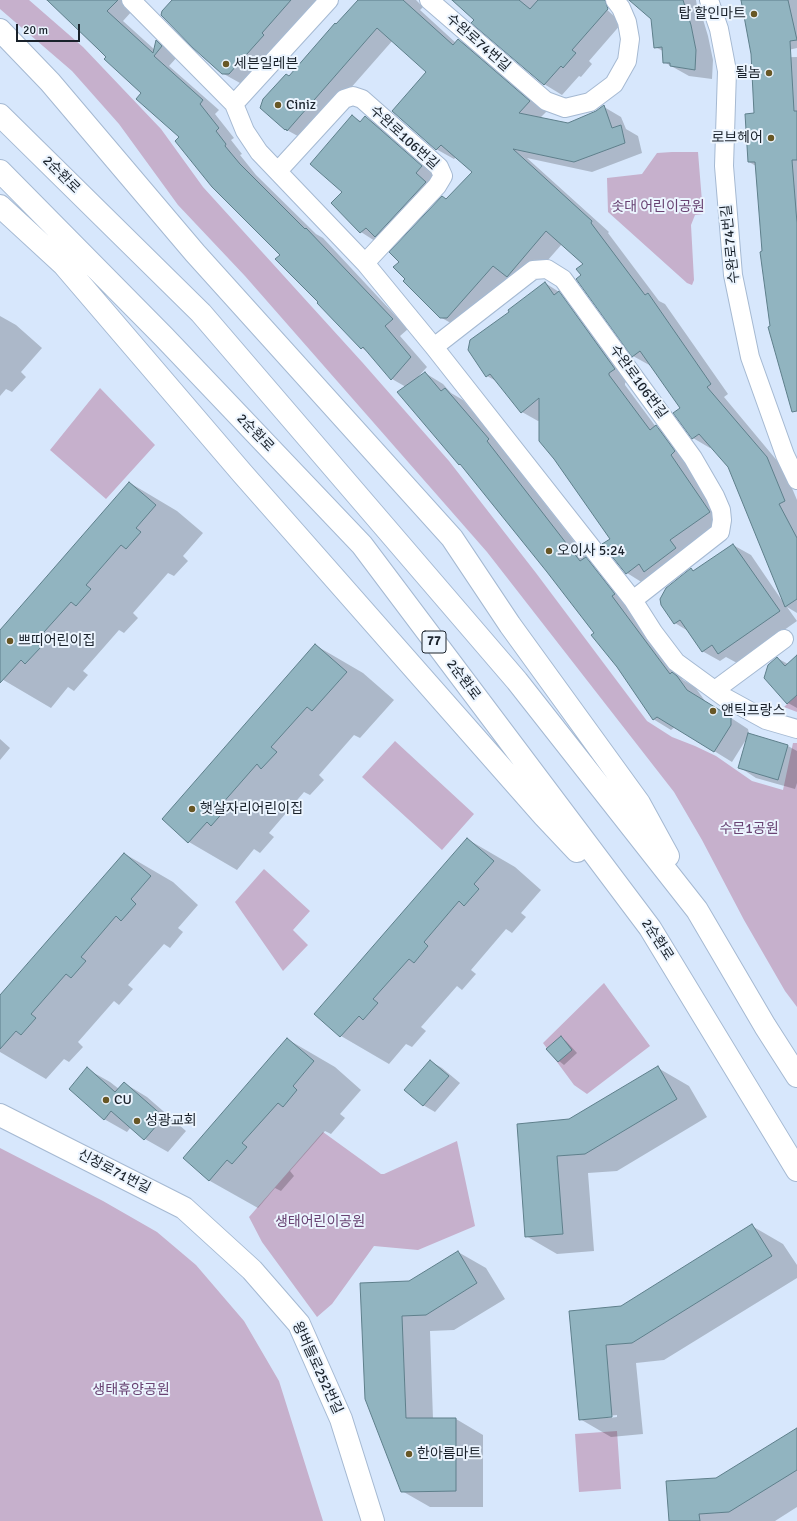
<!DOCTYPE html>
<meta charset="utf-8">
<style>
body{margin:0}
#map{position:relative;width:797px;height:1521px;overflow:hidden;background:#d7e7fc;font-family:Signika,sans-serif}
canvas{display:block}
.scale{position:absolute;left:16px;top:24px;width:64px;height:18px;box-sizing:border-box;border:2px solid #1a222b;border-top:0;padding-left:5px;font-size:12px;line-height:14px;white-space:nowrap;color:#1a222b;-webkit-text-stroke:3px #ebf4fe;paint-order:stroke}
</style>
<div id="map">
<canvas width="797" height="1521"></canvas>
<div class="scale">20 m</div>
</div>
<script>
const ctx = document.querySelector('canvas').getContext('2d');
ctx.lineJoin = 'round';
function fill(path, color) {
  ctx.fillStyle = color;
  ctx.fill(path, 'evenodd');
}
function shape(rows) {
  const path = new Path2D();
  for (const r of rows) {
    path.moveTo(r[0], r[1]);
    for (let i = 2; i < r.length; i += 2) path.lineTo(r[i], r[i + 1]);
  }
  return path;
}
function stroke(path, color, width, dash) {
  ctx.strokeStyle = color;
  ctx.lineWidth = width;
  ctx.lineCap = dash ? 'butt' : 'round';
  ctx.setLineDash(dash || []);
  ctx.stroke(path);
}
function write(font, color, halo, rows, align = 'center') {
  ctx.font = font + ' Signika,"Noto Sans KR",sans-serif';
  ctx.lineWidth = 4;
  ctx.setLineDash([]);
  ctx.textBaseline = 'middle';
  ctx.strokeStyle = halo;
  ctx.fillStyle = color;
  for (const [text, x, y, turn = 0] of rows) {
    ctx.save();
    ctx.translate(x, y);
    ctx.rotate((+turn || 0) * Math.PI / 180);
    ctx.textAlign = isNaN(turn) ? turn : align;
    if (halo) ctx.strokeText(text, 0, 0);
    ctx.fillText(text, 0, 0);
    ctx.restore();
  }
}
const green = shape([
 [0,0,29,0,83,47,161,129,203,187,362,362,449,461,536,573,647,721,672,737,695,746,716,756,752,781,783,790,793,743,797,743,797,1007,785,991,744,920,702,840,674,792,487,552,245,276,178,205,119,124,72,71,0,9],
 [672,152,698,152,703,214,695,215,691,225,694,280,692,285,687,283,608,212,607,178,642,174,657,153],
 [100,388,155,445,106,499,50,450],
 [797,695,797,712,784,707],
 [395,741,474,814,442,850,362,777],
 [264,869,310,911,293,930,308,945,283,971,235,902],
 [604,983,650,1046,587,1094,574,1085,543,1043],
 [323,1132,381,1174,384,1174,457,1141,475,1226,418,1250,374,1246,332,1304,317,1317,262,1242,249,1217],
 [0,1148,103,1201,157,1232,196,1265,244,1321,279,1381,323,1521,0,1521],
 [617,1431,621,1489,579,1492,575,1434]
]);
const shadow = shape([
 [49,0,142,0,123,21,155,50,156,41,172,50,178,56,169,66,219,110,215,114,234,138,231,140,242,154,240,155,256,175,316,234,323,238,408,329,400,336,427,367,417,378,425,373,443,384,451,393,463,400,506,450,504,451,588,559,604,568,629,607,683,680,695,687,705,701,748,729,749,734,788,746,797,751,797,783,795,789,756,778,739,767,747,738,732,762,675,727,671,730,653,719,595,633,548,572,463,466,460,464,406,387,392,379,369,353,362,348,319,302,281,255,143,93],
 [173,0,317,0,247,83,240,83,222,73],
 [359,0,416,0,423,7,420,10,456,43,458,40,476,50,547,111,540,118,568,124,597,111,604,107,621,117,626,129,638,136,642,153,592,172,527,158,609,232,608,233,659,301,665,304,728,394,724,397,784,469,797,500,797,613,787,607,797,621,737,663,726,657,720,661,702,651,688,631,675,623,691,569,694,571,733,545,751,555,783,602,729,467,712,447,710,448,693,438,681,408,651,366,633,356,582,275,584,264,562,244,525,286,509,277,464,327,458,327,440,317,407,278,400,262,473,172,456,157,454,159,436,149,428,72,393,40,305,140,285,129,289,77],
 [456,0,596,0,622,23,589,61,592,64,581,77,579,76,562,95,544,84],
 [630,0,696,0,698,13,702,16,708,36,713,60,712,79,689,76,664,62,663,51,655,47,652,19],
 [742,0,797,0,797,48,767,55],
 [797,57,797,394,771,327,756,166,749,162,755,114,752,58],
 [352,116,362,122,366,118,383,128,439,177,443,193,393,246,381,240,378,243,361,232,332,203,344,192],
 [545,283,575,302,631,378,625,383,625,385,656,427,673,436,726,521,643,583,627,573,611,539,540,420,538,421,522,412,498,382,487,376,511,312],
 [0,316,16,325,42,348,21,372,26,377,12,392,6,389,0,396],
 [130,483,177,511,203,533,183,556,188,561,174,576,168,573,133,613,138,618,124,633,119,630,83,671,88,675,74,691,68,687,51,708,0,678,0,631],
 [315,645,363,673,394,700,360,738,354,735,319,775,324,780,310,795,304,792,269,833,274,837,260,853,254,849,237,870,189,842],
 [797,656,797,708,788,703,777,658,788,664],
 [0,739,10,748,0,760],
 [467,839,515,867,541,890,521,913,526,917,512,933,506,929,471,970,476,974,462,990,457,986,421,1027,426,1031,412,1047,406,1044,389,1064,341,1036],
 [125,854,173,882,198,905,178,928,183,932,170,948,164,944,128,985,133,989,119,1005,114,1001,78,1042,83,1047,69,1062,64,1059,46,1079,0,1052,0,997],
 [561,1038,566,1041,577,1053,564,1065,559,1061,548,1049],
 [287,1039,335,1067,361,1090,340,1114,345,1118,331,1134,325,1131,290,1171,294,1176,281,1191,275,1188,258,1208,210,1181,184,1158],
 [430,1061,442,1068,460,1083,435,1112,423,1105],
 [658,1068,689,1086,707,1117,617,1171,588,1173,594,1251,557,1254,526,1236,570,1120],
 [87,1069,110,1082,119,1089,124,1083,147,1097,186,1131,168,1152,145,1139,131,1127,127,1132,104,1119],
 [752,1226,783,1244,797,1265,797,1278,664,1360,636,1363,643,1434,611,1437,580,1419,570,1312,621,1307],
 [617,1415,617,1417,608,1418,608,1416],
 [458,1252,486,1268,505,1299,454,1330,430,1331,433,1419,456,1419,483,1435,483,1507,430,1507,402,1491,366,1399,410,1282],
 [797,1429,797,1507,775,1521,670,1521,717,1479]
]);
const building = shape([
 [47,0,118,0,107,11,153,53,156,40,162,46,154,56,203,100,200,104,219,128,216,131,226,144,225,146,240,164,305,229,306,228,393,319,385,326,411,357,391,380,363,347,361,349,317,303,318,302,275,259,280,255,212,187,175,141,179,137,136,99,141,93,104,59,106,57,98,49,47,0],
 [172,0,291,0,262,33,264,35,229,74,222,74,193,48,161,15,162,11,172,0],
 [358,0,403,0,453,45,458,39,530,101,519,113,568,123,596,111,604,105,612,128,621,125,625,143,574,162,513,149,592,221,591,223,645,295,648,293,711,384,707,387,767,457,785,501,779,504,797,538,797,599,785,607,728,467,699,434,692,439,673,413,680,408,640,351,632,357,576,279,581,275,576,269,583,264,546,231,507,277,493,266,447,318,440,318,403,281,405,279,393,267,399,262,389,252,442,196,446,199,472,172,441,145,436,150,392,111,426,72,377,28,287,131,286,129,285,130,260,108,263,99,286,74,289,76,335,23,336,24,358,0],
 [452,0,519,0,530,9,538,0,605,0,608,9,572,50,576,53,563,68,561,66,544,85,471,23,474,20,452,0],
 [629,0,683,0,691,25,696,50,695,70,670,66,670,63,663,63,662,47,654,48,651,19,629,0],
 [741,0,788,0,797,40,790,41,794,111,797,111,797,160,792,160,797,223,797,411,792,412,768,327,770,326,760,252,762,251,755,162,748,162,745,114,754,113,751,54,741,0],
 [352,115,360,122,365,116,422,166,416,173,426,182,375,237,366,228,360,233,331,203,342,192,310,164,352,115],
 [545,282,554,295,559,291,615,369,609,373,609,375,650,430,656,425,675,451,671,455,710,512,670,540,676,548,644,572,639,564,626,574,602,544,610,539,554,459,539,441,539,398,521,413,490,374,486,377,468,350,470,340,509,312,508,310,545,282],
 [425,372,441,391,445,388,489,439,487,441,580,561,586,557,615,594,612,596,670,674,672,672,677,676,687,690,731,717,731,725,714,752,657,717,653,720,617,667,591,635,594,633,547,572,460,464,459,465,397,392,425,372],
 [129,482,156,505,136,528,141,532,126,549,121,545,86,585,91,589,76,606,71,602,35,642,41,647,25,664,21,660,0,683,0,630,129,482],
 [733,544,780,611,718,654,712,645,702,652,680,620,674,624,661,605,660,599,666,588,691,568,693,571,733,544],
 [315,644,347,672,312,711,307,707,271,747,277,752,261,769,257,764,221,805,226,809,211,826,207,822,188,843,162,819,315,644],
 [797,655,797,695,787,704,764,678,768,665,777,657,785,666,797,655],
 [748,733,788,745,778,780,738,768,748,733],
 [467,838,494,861,474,884,479,889,464,906,459,901,424,942,428,946,414,963,409,959,373,999,378,1003,363,1020,359,1016,340,1037,314,1014,467,838],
 [124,853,151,876,131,899,136,904,121,921,116,916,81,957,86,961,71,978,66,974,31,1014,36,1018,21,1035,16,1031,0,1049,0,995,124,853],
 [561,1036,572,1050,558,1062,546,1049,561,1036],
 [287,1038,314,1061,293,1086,297,1090,283,1107,278,1103,242,1143,247,1147,232,1164,227,1160,209,1181,183,1158,287,1038],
 [430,1060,449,1076,423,1106,404,1090,430,1060],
 [658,1066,677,1099,585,1154,557,1156,563,1234,525,1237,517,1124,569,1119,658,1066],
 [87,1067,115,1092,124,1082,164,1117,144,1140,111,1111,104,1120,69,1089,87,1067],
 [752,1224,772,1256,632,1343,606,1345,612,1417,579,1420,569,1311,621,1306,752,1224],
 [458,1251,477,1283,426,1315,402,1316,406,1418,456,1418,456,1491,401,1492,365,1399,360,1283,409,1281,458,1251],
 [797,1428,797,1470,729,1512,699,1514,700,1521,669,1521,666,1481,716,1478,797,1428]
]);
const minor = shape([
 [131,0,234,104,329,0],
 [429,0,546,101,565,108,590,102,614,84,627,61,630,39,627,22,621,8,615,0],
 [709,0,719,29,727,71,724,166,733,275,750,357,785,455,797,480],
 [234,104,245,131,259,152,365,263,434,347,633,600,654,633,676,662,724,697,766,720,797,729],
 [278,171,344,99,353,96,362,99,439,167,443,176,437,186,365,263],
 [434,347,533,270,547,269,563,279,693,458,715,496,721,510,722,520,720,532,633,600],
 [715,690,784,639]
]);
const tertiary = shape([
 [0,1115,184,1208,252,1270,299,1324,341,1419,373,1521]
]);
const trunk = shape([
 [0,30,50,82,195,253,452,538,510,625,639,803,668,856],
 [0,115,201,313,517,681,697,910,765,1026,797,1076],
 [0,171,164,337,362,545,650,928,797,1170],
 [0,206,64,265,242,473,544,816,577,851]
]);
const markers = [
 [754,14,4,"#685725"],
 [226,64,4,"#685725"],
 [769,73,4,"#685725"],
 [278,105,4,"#685725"],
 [771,138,4,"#685725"],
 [549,551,4,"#685725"],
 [10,641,4,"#685725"],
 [713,711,4,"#685725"],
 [192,809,4,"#685725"],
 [106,1100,4,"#685725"],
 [137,1121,4,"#685725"],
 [409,1454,4,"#685725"]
];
const shields = [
 [434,642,24]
];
const shieldNames = [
 ["77",434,642]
];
const poiNames = [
 ["탑 할인마트",746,14,"right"],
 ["세븐일레븐",234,64],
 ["될놈",761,73,"right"],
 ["Ciniz",286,105],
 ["로브헤어",763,138,"right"],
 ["오이사 5:24",557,551],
 ["쁘띠어린이집",18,641],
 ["앤틱프랑스",721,711],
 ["햇살자리어린이집",200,809],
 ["CU",114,1100],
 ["성광교회",145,1121],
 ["한아름마트",417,1454]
];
const streetNames = [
 ["수완로74번길",478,43,41],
 ["수완로106번길",404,138,42],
 ["2순환로",61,175,45],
 ["수완로74번길",731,244,-96],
 ["수완로106번길",638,382,54],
 ["2순환로",255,433,46],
 ["2순환로",463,680,53],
 ["2순환로",657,940,57],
 ["신창로71번길",114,1172,27],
 ["왕버들로252번길",317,1368,65]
];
const parkNames = [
 ["솟대 어린이공원",658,207],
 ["수문1공원",749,829],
 ["생태어린이공원",320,1222],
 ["생태휴양공원",131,1390]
];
fill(green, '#c6b0cc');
fill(shadow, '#0003');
fill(building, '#91b4c0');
stroke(building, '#5e7f8b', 1);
stroke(minor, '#a5b9d2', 20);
stroke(tertiary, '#a5b9d2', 24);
stroke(trunk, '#a5b9d2', 24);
stroke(minor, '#fff', 18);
stroke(tertiary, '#fff', 22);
stroke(trunk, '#fff', 22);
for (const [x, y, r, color] of markers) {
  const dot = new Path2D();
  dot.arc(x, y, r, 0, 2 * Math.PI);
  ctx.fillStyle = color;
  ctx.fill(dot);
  stroke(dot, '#ebf4fe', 1.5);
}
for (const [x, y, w] of shields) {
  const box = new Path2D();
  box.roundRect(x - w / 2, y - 11, w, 22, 3);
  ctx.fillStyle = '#ebf4fe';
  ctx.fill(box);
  stroke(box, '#1a222b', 1);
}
write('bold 13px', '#1a222b', null, shieldNames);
write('14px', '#1a222b', '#ebf4fe', poiNames, 'left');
write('14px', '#1a222b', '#ebf4fe', streetNames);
write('14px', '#694373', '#ebf4fe', parkNames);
</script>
